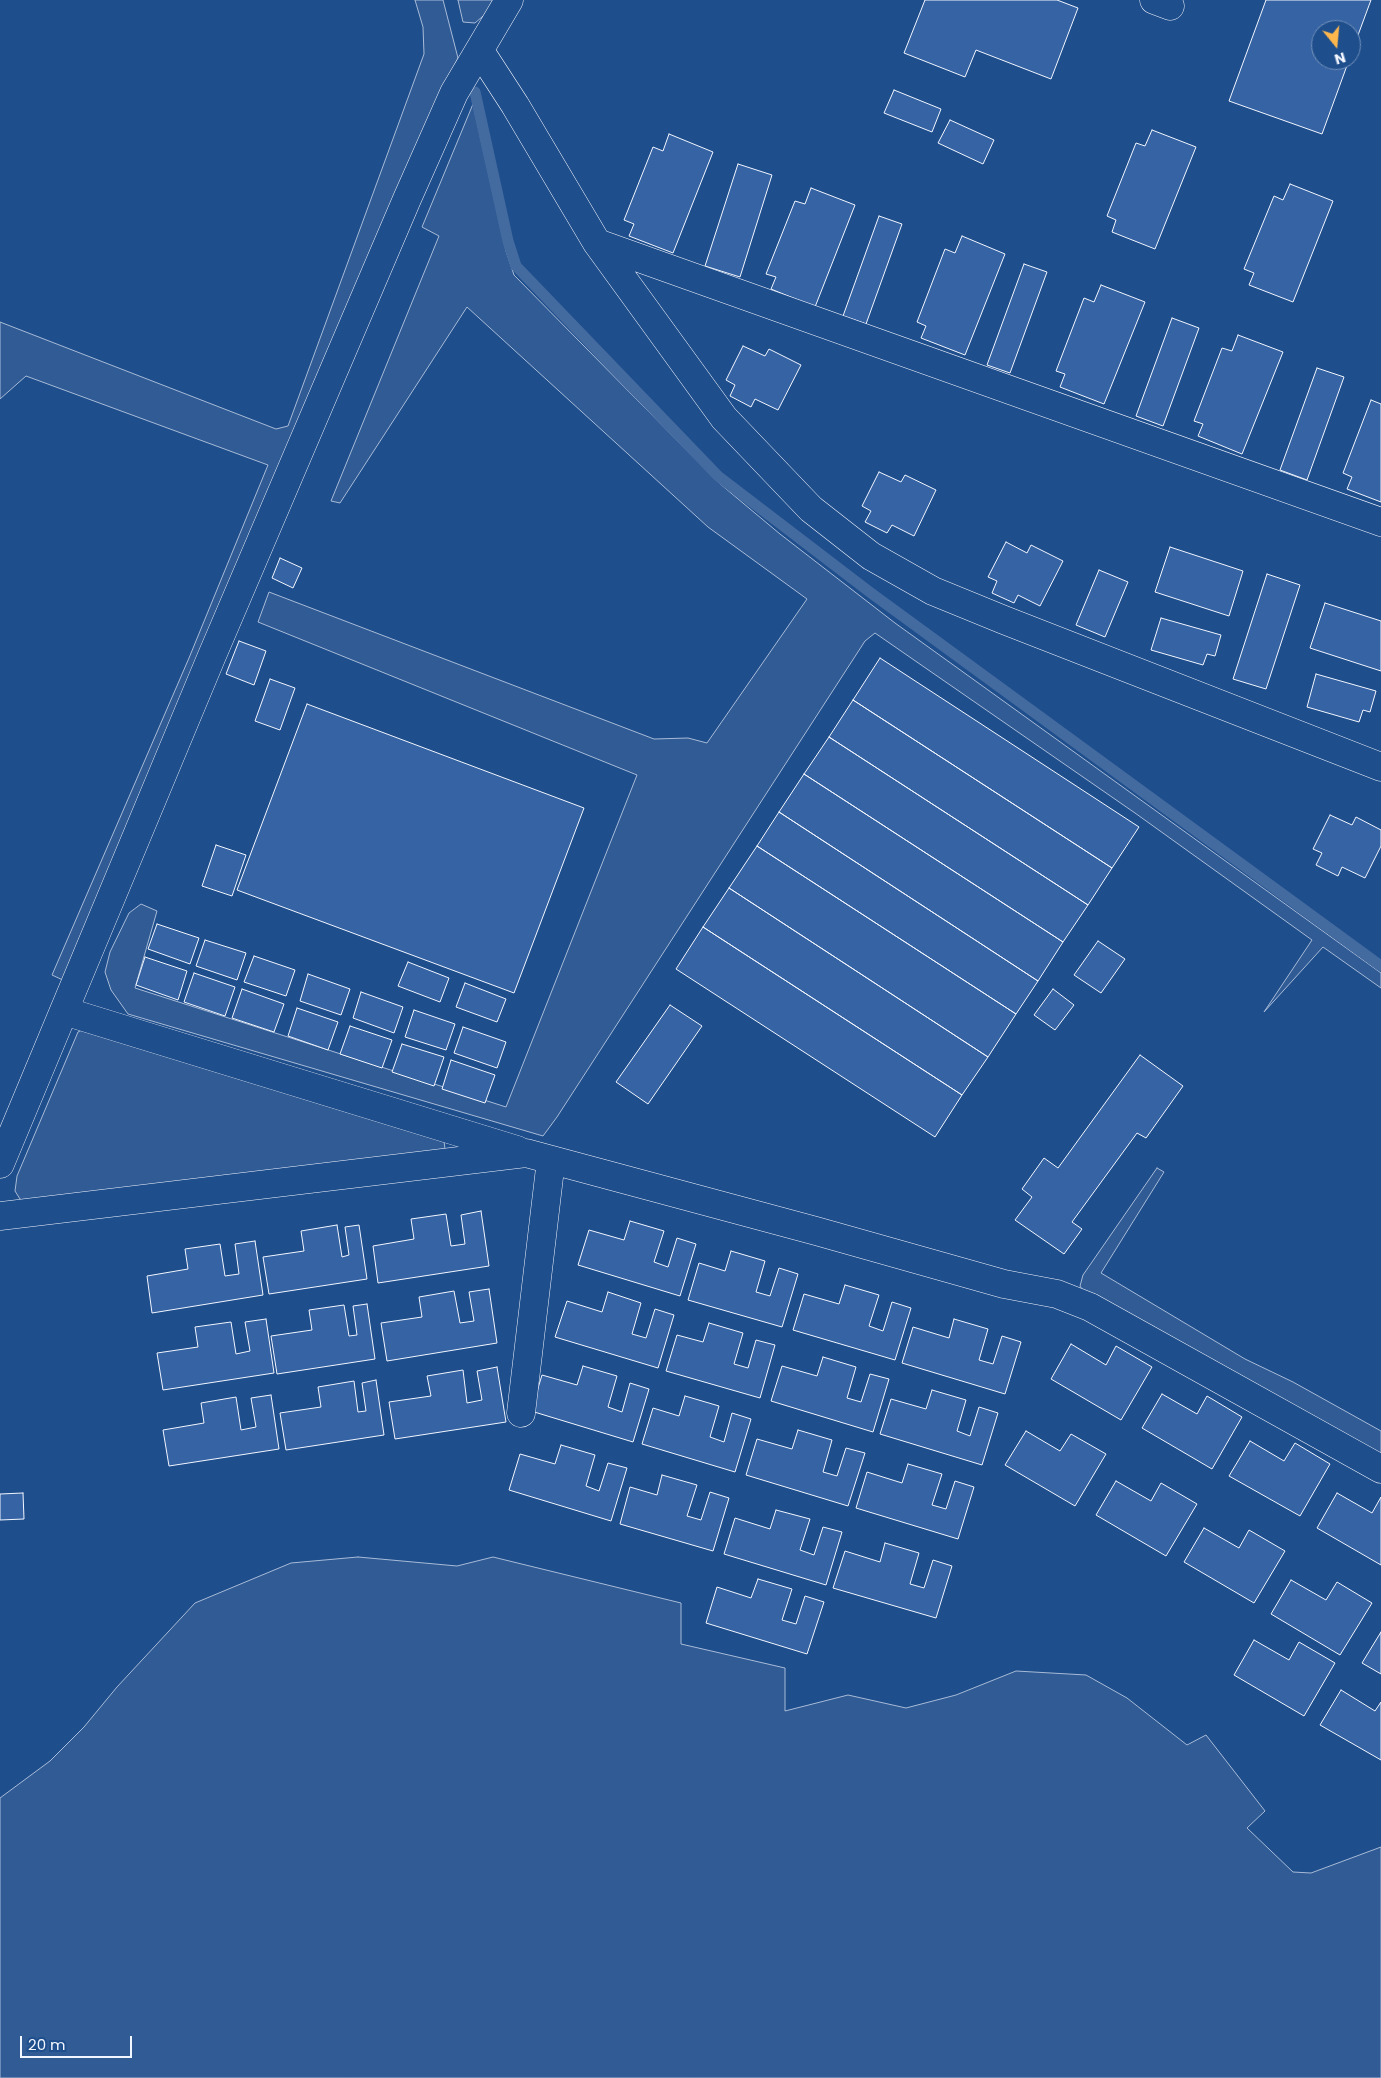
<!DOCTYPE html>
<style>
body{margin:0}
#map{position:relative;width:1381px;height:2078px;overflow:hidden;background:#1f4e8c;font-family:Poppins,sans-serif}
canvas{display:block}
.north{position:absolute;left:1311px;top:20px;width:50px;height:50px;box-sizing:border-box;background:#1f4e8c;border:1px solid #7391ba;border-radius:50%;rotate:163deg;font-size:14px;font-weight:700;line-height:20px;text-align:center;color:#f2f6ff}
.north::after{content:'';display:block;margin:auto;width:18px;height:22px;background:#ffb74d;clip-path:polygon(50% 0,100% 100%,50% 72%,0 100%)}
.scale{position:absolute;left:20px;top:2036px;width:112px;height:22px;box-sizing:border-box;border:2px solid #f2f6ff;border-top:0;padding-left:6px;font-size:15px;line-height:18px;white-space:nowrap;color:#f2f6ff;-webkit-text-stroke:4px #1f4e8c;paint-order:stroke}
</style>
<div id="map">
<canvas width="1381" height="2078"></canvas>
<div class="north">N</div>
<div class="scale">20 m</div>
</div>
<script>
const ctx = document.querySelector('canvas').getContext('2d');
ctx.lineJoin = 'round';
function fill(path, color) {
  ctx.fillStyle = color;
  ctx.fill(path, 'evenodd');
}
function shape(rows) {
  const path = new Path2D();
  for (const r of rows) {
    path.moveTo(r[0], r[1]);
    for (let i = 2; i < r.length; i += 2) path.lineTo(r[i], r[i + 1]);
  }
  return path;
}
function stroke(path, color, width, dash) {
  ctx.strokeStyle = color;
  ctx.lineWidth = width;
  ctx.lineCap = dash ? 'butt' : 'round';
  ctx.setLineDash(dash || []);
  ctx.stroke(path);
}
const built = shape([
 [415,0,443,0,458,58,440,96,65,981,52,975,189,658,268,465,26,376,0,399,0,322,276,429,288,426,424,54,423,27,415,0],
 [458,0,497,0,490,10,475,23,463,22,458,0],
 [473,104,506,251,514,275,719,483,780,534,895,623,1381,973,1381,988,1323,947,1264,1012,1312,940,1135,813,875,633,865,641,557,1117,543,1136,128,1014,111,990,105,972,110,952,129,913,141,904,157,911,135,988,506,1107,637,775,258,622,269,592,654,739,688,738,707,743,807,599,708,527,467,307,340,503,331,501,439,236,422,227,473,104],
 [92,1025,444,1141,445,1149,35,1207,20,1199,15,1191,17,1176,78,1032,92,1025],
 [1157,1168,1164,1172,1101,1273,1245,1359,1293,1382,1381,1431,1381,1458,1088,1298,1080,1286,1083,1275,1157,1168],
 [358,1557,457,1566,493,1557,681,1603,681,1644,785,1668,785,1711,848,1695,906,1708,956,1695,1016,1671,1086,1675,1127,1698,1187,1745,1206,1735,1265,1811,1247,1828,1293,1872,1311,1873,1381,1847,1381,2078,0,2078,0,1798,50,1761,84,1727,117,1687,195,1603,291,1563,358,1557]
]);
const stream = shape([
 [475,92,508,241,516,266,718,476,871,593,1381,966]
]);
const building = shape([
 [925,0,1057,0,1078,8,1051,79,976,50,965,77,904,53,925,0],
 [1266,0,1371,0,1351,54,1351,30,1321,30,1321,60,1349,60,1322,134,1229,101,1266,0],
 [894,90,941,109,932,132,884,113,894,90],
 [950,120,994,140,983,164,938,143,950,120],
 [1152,130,1196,147,1155,249,1112,232,1116,220,1107,216,1136,143,1145,146,1152,130],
 [669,134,713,152,673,253,629,236,634,224,624,220,653,147,663,151,669,134],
 [738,164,772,175,740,277,705,266,738,164],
 [1290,184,1333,201,1293,302,1249,285,1254,273,1244,269,1274,196,1283,200,1290,184],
 [811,188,855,205,815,307,771,289,776,277,766,274,795,201,805,204,811,188],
 [879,216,902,224,866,324,843,316,879,216],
 [962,236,1005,254,965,355,921,338,926,326,917,322,945,249,955,253,962,236],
 [1024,264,1047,272,1010,373,987,365,1024,264],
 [1101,285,1145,302,1104,404,1060,387,1065,374,1056,371,1084,298,1094,302,1101,285],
 [1172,318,1199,328,1163,426,1136,416,1172,318],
 [1238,335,1283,352,1242,454,1198,436,1203,424,1194,421,1222,348,1232,351,1238,335],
 [743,346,765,356,769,349,801,365,778,410,755,399,751,407,730,396,735,385,726,380,743,346],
 [1317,368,1344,377,1307,480,1280,470,1317,368],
 [1371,400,1381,404,1381,502,1347,489,1352,477,1343,473,1371,400],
 [879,472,901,482,905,475,936,490,914,536,892,525,887,533,865,522,871,511,862,506,879,472],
 [1006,542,1027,553,1031,545,1063,561,1040,606,1018,595,1014,603,992,593,997,581,988,577,1006,542],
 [1170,547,1243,571,1229,616,1155,592,1170,547],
 [280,558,302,568,293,588,272,578,280,558],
 [1099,570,1128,582,1105,637,1076,625,1099,570],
 [1267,574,1300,585,1266,689,1233,679,1267,574],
 [1325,603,1381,621,1381,671,1310,648,1325,603],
 [1161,618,1221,635,1215,656,1207,654,1203,665,1151,650,1161,618],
 [239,641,266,651,254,685,226,674,239,641],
 [880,658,1139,827,1112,868,853,700,880,658],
 [1316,674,1376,691,1370,712,1363,710,1359,722,1307,707,1316,674],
 [270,679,295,688,280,730,255,721,270,679],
 [853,700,1112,868,1088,905,829,737,853,700],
 [307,704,584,808,514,993,237,890,307,704],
 [829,737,1088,905,1063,942,804,774,829,737],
 [804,774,1063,942,1038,981,779,812,804,774],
 [779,812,1038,981,1016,1014,757,846,779,812],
 [1330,815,1352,825,1356,817,1381,830,1381,846,1365,878,1342,867,1338,876,1316,865,1322,853,1313,849,1330,815],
 [216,845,246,855,232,896,202,886,216,845],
 [757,846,1016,1014,988,1057,729,888,757,846],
 [729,888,988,1057,962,1095,703,927,729,888],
 [157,924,199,938,190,964,148,949,157,924],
 [703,927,962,1095,935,1137,676,969,703,927],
 [205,940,246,953,237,980,196,966,205,940],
 [1098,941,1125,959,1101,993,1074,975,1098,941],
 [254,956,295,970,286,996,244,982,254,956],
 [145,957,187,971,178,1000,136,985,145,957],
 [408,962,449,978,440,1002,398,986,408,962],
 [194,973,235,987,225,1016,184,1002,194,973],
 [308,974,350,989,341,1015,300,1001,308,974],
 [465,983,506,999,497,1022,456,1007,465,983],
 [242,989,284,1004,274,1032,232,1018,242,989],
 [1053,989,1074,1005,1055,1030,1034,1015,1053,989],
 [361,992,403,1007,394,1033,353,1018,361,992],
 [670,1005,702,1026,648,1104,616,1082,670,1005],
 [297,1008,338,1022,328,1050,288,1036,297,1008],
 [414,1010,455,1024,446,1050,405,1037,414,1010],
 [350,1026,392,1040,382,1068,340,1054,350,1026],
 [463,1027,506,1042,497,1068,454,1053,463,1027],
 [402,1044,444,1057,434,1086,392,1072,402,1044],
 [1140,1055,1183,1086,1146,1138,1137,1133,1072,1222,1082,1229,1064,1254,1015,1220,1032,1197,1022,1189,1044,1158,1058,1168,1140,1055],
 [451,1060,495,1075,485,1103,442,1089,451,1060],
 [481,1211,489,1266,378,1283,373,1246,414,1239,411,1219,446,1214,451,1246,465,1244,461,1215,481,1211],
 [630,1221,664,1231,654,1262,668,1267,677,1238,696,1244,680,1296,578,1265,589,1230,624,1240,630,1221],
 [337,1225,342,1257,349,1255,345,1227,359,1225,367,1279,269,1294,263,1257,304,1251,301,1231,337,1225],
 [255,1241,263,1295,152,1313,147,1276,188,1269,185,1249,220,1244,225,1276,239,1274,235,1244,255,1241],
 [731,1251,765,1261,756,1292,770,1296,779,1268,798,1274,782,1327,688,1300,699,1263,725,1271,731,1251],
 [845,1285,879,1295,869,1326,883,1331,892,1302,911,1308,895,1360,793,1330,804,1294,839,1304,845,1285],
 [489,1289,497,1343,387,1361,381,1323,422,1317,419,1297,454,1291,460,1323,474,1321,469,1292,489,1289],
 [608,1292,641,1303,632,1334,646,1338,655,1309,674,1315,658,1368,555,1337,567,1301,602,1312,608,1292],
 [367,1304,375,1359,277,1374,271,1336,312,1330,309,1310,344,1305,349,1336,357,1335,353,1306,367,1304],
 [266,1319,274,1373,163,1390,157,1353,198,1347,195,1327,231,1322,236,1354,250,1351,245,1322,266,1319],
 [954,1319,988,1329,979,1360,993,1364,1002,1336,1021,1342,1005,1394,902,1363,913,1327,949,1338,954,1319],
 [709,1323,743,1333,734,1364,748,1368,756,1340,775,1345,760,1398,666,1371,677,1335,703,1342,709,1323],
 [1071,1344,1106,1365,1116,1346,1152,1367,1121,1420,1051,1379,1071,1344],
 [823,1357,856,1367,847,1398,861,1402,870,1374,889,1379,873,1432,771,1401,782,1366,817,1376,823,1357],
 [583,1366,617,1376,608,1407,622,1412,630,1383,649,1389,633,1442,531,1411,542,1375,577,1385,583,1366],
 [497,1367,506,1422,395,1439,389,1402,431,1396,427,1376,463,1370,467,1403,482,1400,477,1371,497,1367],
 [376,1380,384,1435,286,1450,280,1413,321,1407,318,1387,354,1381,358,1412,366,1411,362,1383,376,1380],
 [932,1390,966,1400,957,1431,970,1436,979,1407,998,1413,982,1465,880,1434,891,1399,926,1409,932,1390],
 [1162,1394,1197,1414,1207,1396,1242,1417,1212,1469,1142,1428,1162,1394],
 [271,1395,279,1449,169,1466,163,1430,204,1423,201,1403,236,1397,241,1430,256,1427,251,1398,271,1395],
 [685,1396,719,1406,710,1437,724,1442,732,1413,751,1419,735,1472,642,1444,653,1408,679,1416,685,1396],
 [798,1430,832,1440,823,1472,837,1476,846,1448,865,1453,848,1506,746,1475,757,1439,792,1449,798,1430],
 [1026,1431,1060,1451,1071,1434,1106,1454,1075,1506,1005,1465,1026,1431],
 [1250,1441,1284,1461,1295,1443,1330,1464,1300,1516,1229,1476,1250,1441],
 [561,1445,595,1455,586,1486,599,1491,608,1463,627,1468,611,1521,509,1490,520,1454,555,1464,561,1445],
 [908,1464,942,1474,932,1505,946,1509,955,1481,974,1487,958,1539,856,1508,867,1472,902,1483,908,1464],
 [662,1475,697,1485,687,1516,701,1520,710,1492,729,1498,713,1551,620,1524,630,1487,657,1495,662,1475],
 [1116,1481,1151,1501,1161,1483,1197,1504,1166,1556,1096,1515,1116,1481],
 [23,1493,24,1519,0,1520,0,1494,23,1493],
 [1337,1493,1372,1513,1381,1497,1381,1565,1317,1528,1337,1493],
 [776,1510,810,1519,800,1550,814,1555,823,1527,842,1532,826,1585,724,1554,735,1518,770,1529,776,1510],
 [1204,1528,1239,1548,1249,1530,1285,1551,1254,1603,1184,1562,1204,1528],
 [885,1543,919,1553,910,1584,924,1588,933,1560,952,1566,936,1618,833,1588,845,1551,880,1562,885,1543],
 [758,1579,792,1589,782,1620,796,1624,805,1596,824,1602,807,1654,706,1623,717,1587,751,1598,758,1579],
 [1291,1580,1326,1600,1337,1582,1372,1603,1340,1655,1271,1614,1291,1580],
 [1381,1632,1381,1674,1362,1663,1381,1632],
 [1254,1640,1289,1660,1299,1642,1335,1663,1304,1716,1234,1675,1254,1640],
 [1341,1690,1375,1711,1381,1702,1381,1760,1320,1725,1341,1690]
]);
const minor = shape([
 [1154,0,1170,6],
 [480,51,515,105,597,243,724,418,811,509,871,556,933,591,1004,620,1381,767],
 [597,243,1381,522],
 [64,1011,517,1150],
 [0,1164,211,658,407,199,454,93,509,0],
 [0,1216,526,1153,816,1231,1004,1284,1057,1294,1090,1307,1381,1469],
 [521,1413,551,1160]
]);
fill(built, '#305b95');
stroke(built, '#a8bbd7', 1);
stroke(stream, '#446ba0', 11);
fill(building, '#3563a3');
stroke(building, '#f2f6ff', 1);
stroke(minor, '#f2f6ff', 29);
stroke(minor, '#1f4e8c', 28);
</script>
